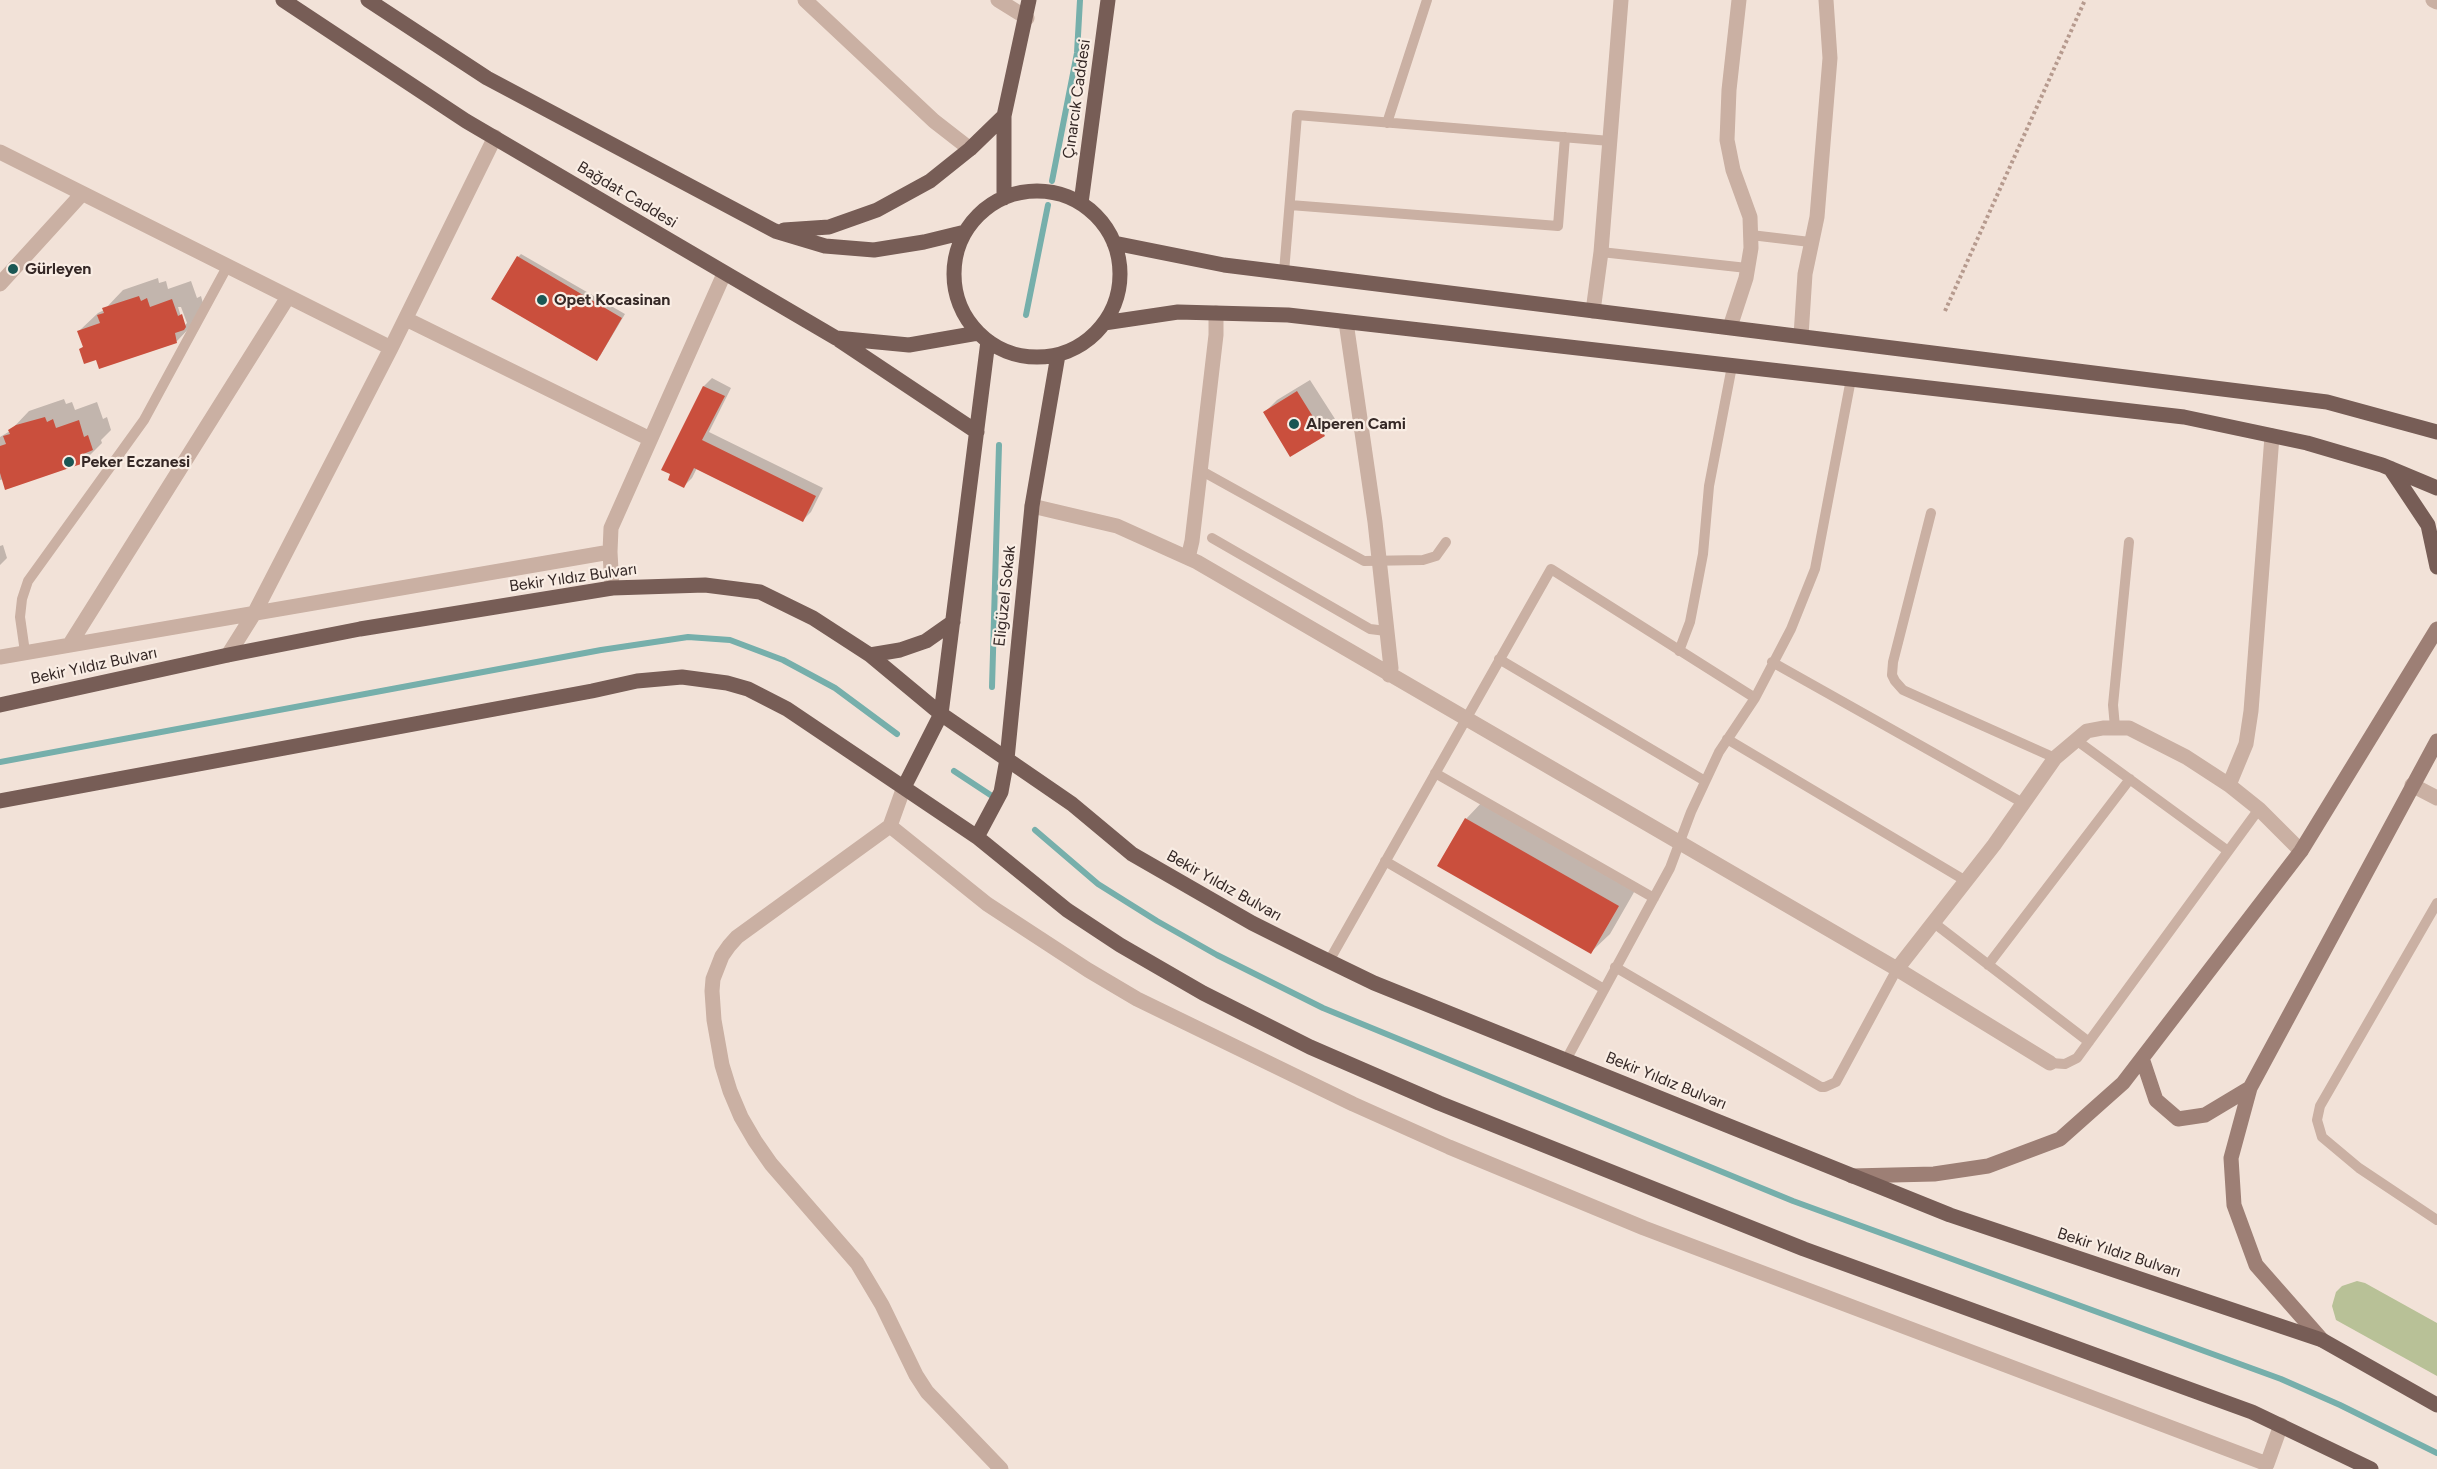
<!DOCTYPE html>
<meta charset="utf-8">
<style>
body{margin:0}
canvas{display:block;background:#f2e2d8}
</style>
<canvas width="2437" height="1469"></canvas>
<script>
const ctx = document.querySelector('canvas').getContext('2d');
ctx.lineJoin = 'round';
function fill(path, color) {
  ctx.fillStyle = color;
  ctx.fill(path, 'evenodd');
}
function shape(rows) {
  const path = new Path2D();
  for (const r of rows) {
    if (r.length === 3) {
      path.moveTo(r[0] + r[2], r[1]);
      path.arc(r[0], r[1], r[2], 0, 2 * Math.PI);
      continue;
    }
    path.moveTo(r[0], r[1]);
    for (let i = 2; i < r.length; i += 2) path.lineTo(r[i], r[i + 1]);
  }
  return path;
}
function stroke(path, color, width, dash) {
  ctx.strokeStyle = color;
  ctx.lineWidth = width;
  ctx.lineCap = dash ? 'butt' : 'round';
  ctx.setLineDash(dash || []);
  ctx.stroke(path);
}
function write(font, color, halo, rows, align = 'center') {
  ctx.font = font + ' Figtree,sans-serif';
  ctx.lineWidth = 4.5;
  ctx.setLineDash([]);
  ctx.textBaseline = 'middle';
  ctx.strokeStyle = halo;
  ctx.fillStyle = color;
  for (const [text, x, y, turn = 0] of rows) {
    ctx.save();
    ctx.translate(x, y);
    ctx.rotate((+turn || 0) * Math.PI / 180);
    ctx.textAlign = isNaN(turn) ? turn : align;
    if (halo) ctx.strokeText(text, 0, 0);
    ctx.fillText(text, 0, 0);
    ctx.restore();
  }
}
const green = shape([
 [2357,1281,2365,1283,2437,1323,2437,1376,2336,1320,2332,1306,2336,1292,2342,1286]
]);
const shadow = shape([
 [521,254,625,314,600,356,518,257],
 [158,278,159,283,166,281,168,289,191,281,197,298,201,296,204,307,195,322,177,341,100,367,97,358,80,349,84,346,79,331,98,313,104,310,123,290],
 [178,307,181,307,187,323,184,326],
 [712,378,731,388,709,432,823,488,811,512,803,520,697,468,692,478,684,486,672,474,663,469,704,386],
 [1310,380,1337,422,1324,435,1265,412,1277,400],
 [64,399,66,404,72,402,75,410,97,402,103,419,107,417,111,430,101,440,102,443,83,462,0,480,0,437,10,431,29,411],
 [3,545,7,558,0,565,0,546],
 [1484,800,1637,887,1610,934,1591,952,1466,819]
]);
const stream = shape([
 [1052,181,1077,53,1080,0],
 [1026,315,1048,205],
 [992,687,999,445],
 [0,762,601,650,688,637,730,640,783,660,835,688,897,734],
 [954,771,992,796],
 [1035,830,1098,884,1157,921,1217,955,1323,1008,1793,1201,2281,1379,2340,1405,2437,1453]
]);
const building = shape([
 [517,256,622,318,597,361,491,299],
 [139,296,141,301,147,298,150,307,172,299,178,316,182,314,186,327,184,330,175,333,177,343,99,369,96,360,84,364,79,349,83,347,77,331,100,323,97,315,104,313,102,308],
 [703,386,725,396,702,440,816,496,803,522,694,468,684,488,668,480,670,474,661,470],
 [1297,391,1325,436,1290,457,1263,412],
 [45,417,47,422,53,419,56,428,79,420,84,437,88,435,93,450,81,455,84,463,5,490,0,473,0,446,6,444,3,436,10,434,8,430,16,425],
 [1465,818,1619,906,1591,954,1437,866]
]);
const path = shape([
 [1945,311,2085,0]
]);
const lane = shape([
 [1387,123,1427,0],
 [1290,205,1558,226,1565,137],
 [1751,235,1810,242],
 [1601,252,1747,268],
 [1284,272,1297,115,1610,141],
 [1200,470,1364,561,1423,560,1436,556,1446,542],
 [1931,513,1893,662,1892,675,1895,681,1903,690,2055,758],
 [1212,538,1370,629,1386,631],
 [1679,651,1690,622,1703,554,1709,486,1732,366],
 [25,652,20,617,22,599,28,581,144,420,227,267],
 [1499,659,1705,781],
 [1772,662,2023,803],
 [2115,727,2113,705,2129,542],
 [1727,739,1966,881],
 [2076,740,2228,851],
 [1435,773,1654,898],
 [1385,861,1604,989],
 [2437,903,2320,1106,2317,1120,2322,1137,2359,1168,2437,1220],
 [1934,923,2089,1042],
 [1329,961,1551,569,1755,698],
 [1988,965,2130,779],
 [1615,967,1821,1087,1825,1087,1836,1082,1897,969],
 [1566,1060,1670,868,1691,812,1719,752,1755,698,1791,629,1815,569,1851,379],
 [2050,1063,2065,1064,2077,1058,2259,809]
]);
const street = shape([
 [805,0,934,121,970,149],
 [998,0,1027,18],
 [2433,0,2437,2],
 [0,152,391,348],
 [0,284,81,195],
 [1593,311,1601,252,1621,0],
 [406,319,650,439],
 [1346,322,1375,522,1391,668,1389,675],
 [1730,327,1746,278,1751,248,1750,217,1733,170,1727,140,1729,90,1739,0],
 [1801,336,1805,274,1817,217,1830,58,1826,0],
 [1032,506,1117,526,1197,562,1897,969,2050,1063],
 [1188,558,1192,541,1216,335,1216,313],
 [612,588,610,552,611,528,724,274],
 [70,644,288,297],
 [228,655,255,612,391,348,495,137],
 [0,657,610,552],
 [2229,785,2246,744,2251,711,2272,436],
 [2412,785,2437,798],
 [890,826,904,787],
 [1897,969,1994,845,2055,758,2087,731,2103,728,2129,728,2186,757,2229,785,2259,809,2301,851],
 [1001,1469,927,1392,916,1375,882,1305,857,1263,771,1164,755,1141,741,1117,730,1091,722,1065,714,1020,712,991,713,979,722,956,729,946,737,937,890,826,987,904,1088,970,1137,999,1353,1104,1449,1147,1644,1228,2267,1464,2281,1425]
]);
const secondary = shape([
 [2142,1058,2156,1100,2178,1119,2205,1115,2250,1088],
 [1852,1176,1934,1174,1988,1166,2060,1139,2123,1083,2301,851,2437,629],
 [2322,1340,2256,1265,2234,1205,2231,1158,2250,1088,2437,741]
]);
const primary = shape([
 [283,0,466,121,836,338,909,345,978,333],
 [368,0,487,78,775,231,825,246,874,250,924,242,965,232],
 [1037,274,83],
 [1004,198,1004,116,1029,0],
 [1081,203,1108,0],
 [784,230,829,227,877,210,930,181,970,149,1004,116],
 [1114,243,1224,265,2327,402,2437,432],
 [1104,323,1178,312,1288,315,2184,417,2307,443,2382,465,2437,488],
 [839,340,977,432],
 [2390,468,2428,525,2437,567],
 [870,655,900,650,926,641,953,622],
 [0,705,228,655,360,629,612,588,705,585,760,592,813,618,870,655,941,714,1072,804,1132,854,1252,923,1312,953,1374,983,1950,1215,2322,1340,2437,1405],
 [904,787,941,714,988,341],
 [0,801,592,691,637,681,682,677,727,683,748,689,787,709,977,837,1067,910,1120,945,1203,993,1310,1047,1439,1103,1804,1249,2252,1412,2371,1469],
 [977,837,1001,792,1007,759,1032,506,1058,355]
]);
const markers = [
 [13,269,6,"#1a5754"],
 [542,300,6,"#1a5754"],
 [1294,424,6,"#1a5754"],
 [69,462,6,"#1a5754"]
];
const streetNames = [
 ["Çınarcık Caddesi",1077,99,-82],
 ["Bağdat Caddesi",627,195,31],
 ["Bekir Yıldız Bulvarı",573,578,-8],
 ["Eligüzel Sokak",1005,596,-84],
 ["Bekir Yıldız Bulvarı",94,666,-12],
 ["Bekir Yıldız Bulvarı",1224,886,29],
 ["Bekir Yıldız Bulvarı",1666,1081,22],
 ["Bekir Yıldız Bulvarı",2119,1253,18]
];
const poiNames = [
 ["Gürleyen",25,269],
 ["Opet Kocasinan",554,300],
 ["Alperen Cami",1306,424],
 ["Peker Eczanesi",81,462]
];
fill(green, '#b8c197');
fill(shadow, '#0003');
stroke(stream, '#76afab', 6);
fill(building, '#ca4f3d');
stroke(path, '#b69a8e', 4, [3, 3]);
stroke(lane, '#cab0a3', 10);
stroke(street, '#cab0a3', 15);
stroke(secondary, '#9d7f75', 15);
stroke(primary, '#775d56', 15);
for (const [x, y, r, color] of markers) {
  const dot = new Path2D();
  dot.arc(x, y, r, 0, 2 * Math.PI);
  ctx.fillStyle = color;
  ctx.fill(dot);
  stroke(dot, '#f9ede4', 2);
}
write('16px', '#352826', '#f9ede4', streetNames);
write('bold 16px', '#352826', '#f9ede4', poiNames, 'left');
</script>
